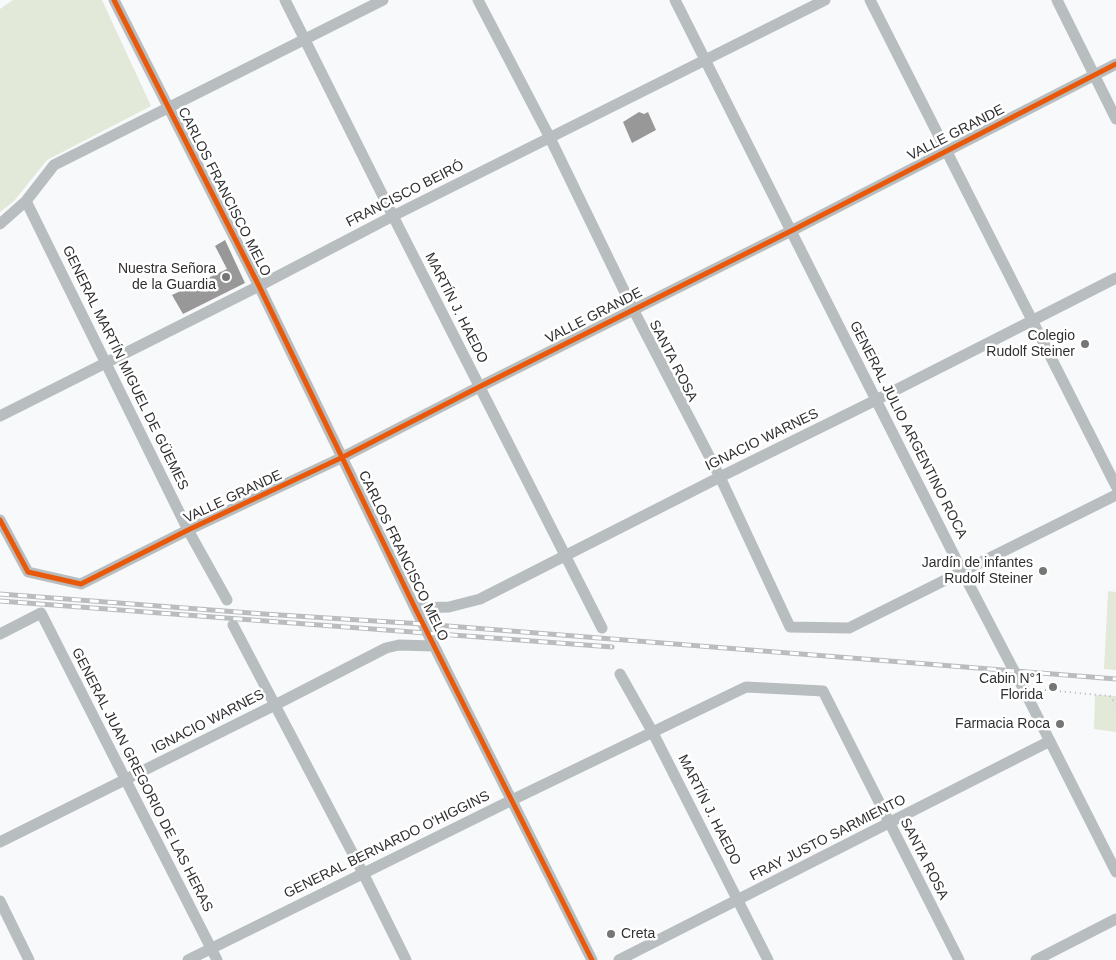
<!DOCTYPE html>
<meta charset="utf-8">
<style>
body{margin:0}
canvas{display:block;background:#f8f9fa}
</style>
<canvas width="1116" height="960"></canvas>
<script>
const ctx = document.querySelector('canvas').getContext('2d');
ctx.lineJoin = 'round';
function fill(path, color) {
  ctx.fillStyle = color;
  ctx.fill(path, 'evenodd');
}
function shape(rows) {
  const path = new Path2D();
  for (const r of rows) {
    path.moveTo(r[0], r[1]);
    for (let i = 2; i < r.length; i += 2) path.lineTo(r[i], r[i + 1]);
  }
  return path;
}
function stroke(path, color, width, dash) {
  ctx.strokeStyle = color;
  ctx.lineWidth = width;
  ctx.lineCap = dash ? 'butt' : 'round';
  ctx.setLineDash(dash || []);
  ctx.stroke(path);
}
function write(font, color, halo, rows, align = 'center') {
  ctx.font = font + ' Arial,sans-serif';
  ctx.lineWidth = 5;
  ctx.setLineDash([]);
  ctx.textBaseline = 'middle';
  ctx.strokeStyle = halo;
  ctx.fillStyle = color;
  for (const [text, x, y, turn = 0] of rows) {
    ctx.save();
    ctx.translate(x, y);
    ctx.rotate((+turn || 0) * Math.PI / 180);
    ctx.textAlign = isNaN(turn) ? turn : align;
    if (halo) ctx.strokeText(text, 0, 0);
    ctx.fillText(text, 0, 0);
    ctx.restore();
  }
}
const green = shape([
 [13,0,102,0,151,106,47,160,14,201,0,212,0,9],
 [1108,591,1116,592,1116,670,1104,669],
 [1095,695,1116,696,1116,732,1094,729]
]);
const building = shape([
 [639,112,644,114,648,112,656,130,632,143,623,122],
 [225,240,245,283,183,314,172,295,227,269,215,246]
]);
const path = shape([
 [1035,689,1110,696,1116,704]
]);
const minor = shape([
 [114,0,259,286,415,608,592,960],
 [285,0,393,216,602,628],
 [478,0,550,138,633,309,720,477,790,627,849,628,1116,495],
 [675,0,962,571,1023,688,1116,872],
 [870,0,1116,486],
 [1057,0,1116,119],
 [26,201,188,530,227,600],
 [0,224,26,201,54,165,383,0],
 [0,416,259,286,393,216,825,0],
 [0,520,28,572,81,584,188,530,343,457,479,387,791,231,1116,64],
 [415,608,449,607,480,599,720,477,876,400,1116,278],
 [233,625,363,873,406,960],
 [0,634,41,613,217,960],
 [620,674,652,731,768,960],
 [0,842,275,705,386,648,399,645,434,646],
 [0,901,29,960],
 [188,960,512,800,746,687,823,691,959,960],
 [619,960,1050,741],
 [1036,960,1116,919]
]);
const rail = shape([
 [0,594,264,614,423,624,1116,679],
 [0,601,612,647]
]);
const cycleway = shape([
 [114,0,259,286,415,608,592,960],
 [0,520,28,572,81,584,188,530,343,457,479,387,791,231,1116,64]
]);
const markers = [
 [226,277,5,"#767677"],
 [1085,344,5,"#767677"],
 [1043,571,5,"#767677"],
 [1053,687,5,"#767677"],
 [1060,724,5,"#767677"],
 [611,934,5,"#767677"]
];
const streetNames = [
 ["VALLE GRANDE",956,133,-27],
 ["CARLOS FRANCISCO MELO",224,192,63],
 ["FRANCISCO BEIRÓ",405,194,-27],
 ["MARTÍN J. HAEDO",456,308,63],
 ["VALLE GRANDE",594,316,-27],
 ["SANTA ROSA",673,361,63],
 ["GENERAL MARTÍN MIGUEL DE GÜEMES",125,368,64],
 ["GENERAL JULIO ARGENTINO ROCA",908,430,63],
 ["IGNACIO WARNES",762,440,-26],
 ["VALLE GRANDE",233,497,-25],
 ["CARLOS FRANCISCO MELO",403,556,64],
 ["IGNACIO WARNES",208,722,-27],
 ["GENERAL JUAN GREGORIO DE LAS HERAS",142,780,63],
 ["MARTÍN J. HAEDO",709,810,63],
 ["FRAY JUSTO SARMIENTO",828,838,-27],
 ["GENERAL BERNARDO O'HIGGINS",387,845,-26],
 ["SANTA ROSA",924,859,63]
];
const poiNames = [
 ["Nuestra Señora",216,269],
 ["de la Guardia",216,285],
 ["Colegio",1075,336],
 ["Rudolf Steiner",1075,352],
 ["Jardín de infantes",1033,563],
 ["Rudolf Steiner",1033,579],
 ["Cabin N°1",1043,679],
 ["Florida",1043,695],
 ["Farmacia Roca",1050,724],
 ["Creta",621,934,"left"]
];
fill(green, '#e3e9d8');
fill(building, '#989899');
stroke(path, '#b3b7b8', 2, [1, 4]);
stroke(minor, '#b8bebf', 11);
stroke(rail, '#babdbe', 5);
stroke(rail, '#fff', 3, [9]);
stroke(cycleway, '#e8590c', 5);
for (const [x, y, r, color] of markers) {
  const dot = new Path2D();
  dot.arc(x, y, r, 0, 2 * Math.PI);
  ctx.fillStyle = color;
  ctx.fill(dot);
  stroke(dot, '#fff', 2);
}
write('14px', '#303031', '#fff', streetNames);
write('14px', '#303031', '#fff', poiNames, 'right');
</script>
